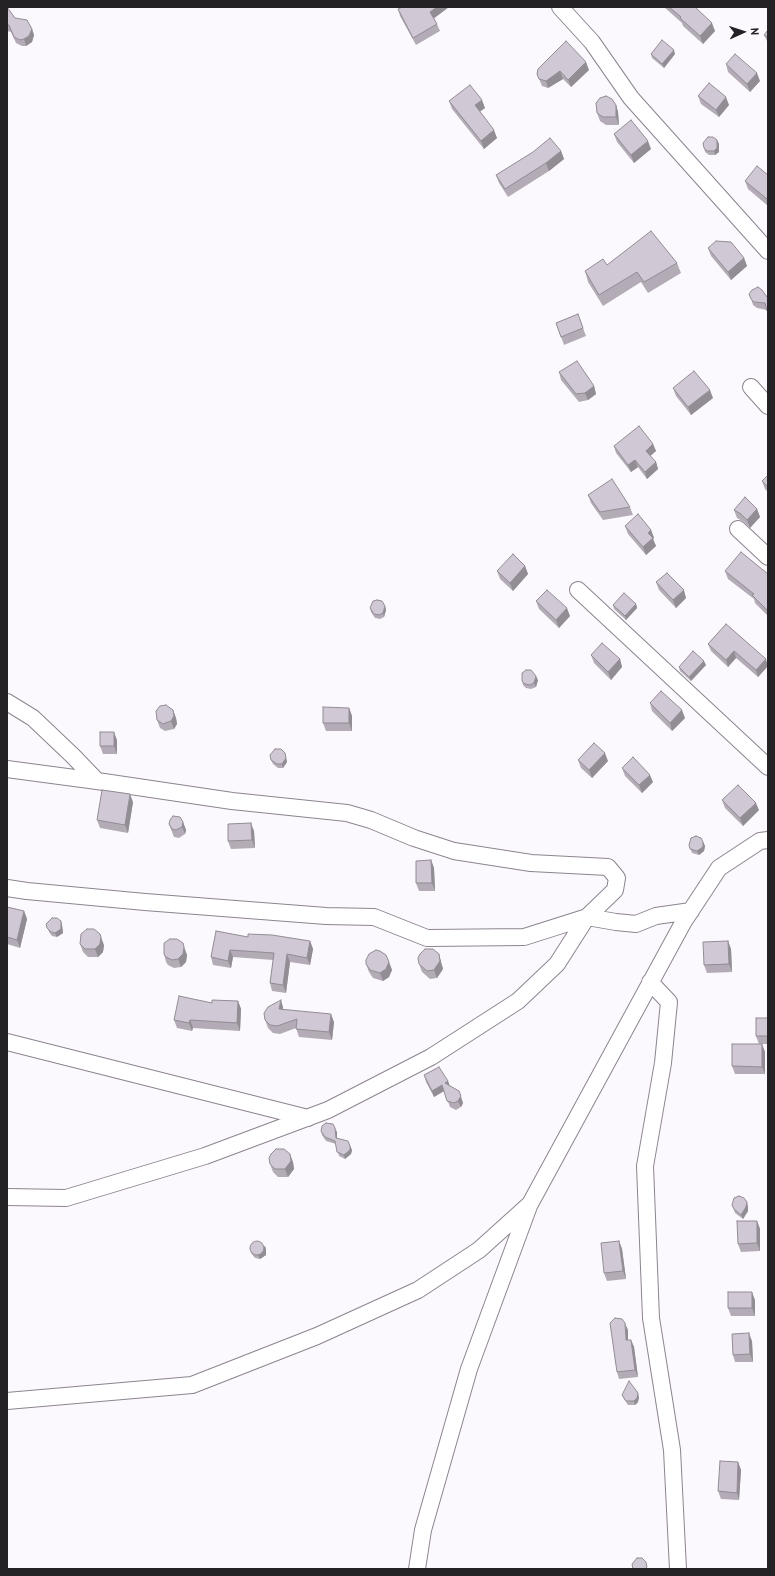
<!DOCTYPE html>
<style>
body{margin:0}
#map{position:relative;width:775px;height:1576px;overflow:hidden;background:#fcf9fe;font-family:"PT Sans",sans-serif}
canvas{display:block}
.frame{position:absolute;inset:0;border:8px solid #252226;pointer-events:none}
.north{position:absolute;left:723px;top:12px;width:40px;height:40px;-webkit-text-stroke:3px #fcf9fe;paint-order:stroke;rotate:87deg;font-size:11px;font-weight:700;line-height:16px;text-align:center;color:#252226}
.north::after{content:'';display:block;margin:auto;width:14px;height:18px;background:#252226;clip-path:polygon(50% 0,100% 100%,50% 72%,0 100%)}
</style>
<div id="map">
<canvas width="775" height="1576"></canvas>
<div class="frame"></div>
<div class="north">N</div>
</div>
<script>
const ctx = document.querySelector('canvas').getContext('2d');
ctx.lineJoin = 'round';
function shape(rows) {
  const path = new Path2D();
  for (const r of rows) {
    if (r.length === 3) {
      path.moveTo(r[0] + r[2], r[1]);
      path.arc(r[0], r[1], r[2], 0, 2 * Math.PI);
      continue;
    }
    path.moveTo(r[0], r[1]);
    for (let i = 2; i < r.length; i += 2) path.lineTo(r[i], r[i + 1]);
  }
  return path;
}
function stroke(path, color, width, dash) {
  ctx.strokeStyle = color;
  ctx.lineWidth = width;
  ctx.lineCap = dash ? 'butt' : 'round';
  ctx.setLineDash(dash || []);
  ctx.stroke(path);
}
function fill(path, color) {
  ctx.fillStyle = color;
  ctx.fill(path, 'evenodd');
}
const minor = shape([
 [560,7,592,42,631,98,768,251],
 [751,387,768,406],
 [738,529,768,557],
 [578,590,768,767],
 [7,702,33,718,73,756,97,781,7,769],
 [7,888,27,891,145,902,326,916,374,917,427,938,524,937,587,917,615,890,617,878,608,867,531,863,454,851,414,838,371,820,347,813,232,801,97,781],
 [650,982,669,1002,663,1063,645,1166,651,1318,672,1450,678,1569],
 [7,1042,308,1118],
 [7,1197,66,1198,205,1156,328,1110,431,1057,518,1001,557,964,587,917,616,922,636,924,656,916,691,911],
 [7,1401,192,1385,317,1336,418,1290,479,1250,530,1204,684,921,719,868,760,841,768,840],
 [417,1569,423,1530,469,1369,529,1206]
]);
const wall = shape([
 [7,7,15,18,32,29,34,35,32,42,26,46,22,46,16,43,11,32,7,31],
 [449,7,434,18,437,24,440,31,416,45,400,16,398,9],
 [664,7,695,7,715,31,703,44,683,26,682,23],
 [768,30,768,43,764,35],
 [651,54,675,54,664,68,652,58],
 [726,64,760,81,750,92,728,72],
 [538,69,589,70,571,87,563,79,548,88,542,86,537,74],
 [698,96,729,105,719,117,701,104],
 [449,101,485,108,480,111,497,138,484,149,452,109],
 [616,105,618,112,619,125,606,125,600,121,597,113],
 [614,134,651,149,634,163,617,142],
 [717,140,719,144,719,152,715,155,709,155,705,152,704,148],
 [561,151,564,159,549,171,508,197,499,183,496,175],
 [768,175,768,206,748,189,745,181],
 [708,248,744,258,747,266,731,280,711,256],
 [677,263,681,273,648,293,641,282,603,306,588,282,585,271,607,265],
 [767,297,768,298,768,313,767,310,757,308,753,305,751,299],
 [578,314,586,336,564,345,556,323],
 [559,372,594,386,596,394,588,400,579,402,561,380],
 [673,388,713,398,691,415,676,396],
 [653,444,656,451,650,456,656,462,658,469,647,479,638,467,631,472,616,453,614,446],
 [768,475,768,492,765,489,762,481],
 [588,495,630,507,633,515,603,520,591,503],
 [757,509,760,517,750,528,744,522,737,518,734,510],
 [625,526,651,530,654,538,653,539,656,546,646,555,628,534],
 [525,566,528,574,513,591,500,579,497,571],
 [725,571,768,574,768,616,755,603,754,599,728,579],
 [656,582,686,598,676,608,659,590],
 [536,601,570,616,559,628,539,609],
 [636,604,637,608,626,620,614,609,613,605],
 [385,606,386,610,384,617,380,619,375,618,371,612,370,608],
 [726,624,768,665,768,666,758,677,736,658,728,667,711,651,708,644],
 [591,655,620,659,622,667,611,680,594,663],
 [706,665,691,681,680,671,679,667],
 [538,680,536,687,531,689,526,688,523,685,522,681],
 [650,703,685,718,672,731,652,711],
 [349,708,352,716,352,731,326,731,323,723],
 [173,710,176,718,177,724,174,729,165,731,160,728,157,720],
 [117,740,117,754,103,754,100,746],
 [286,757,287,762,283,768,278,768,273,764,271,760],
 [578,760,608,761,592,778,581,768],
 [622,768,653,782,642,793,625,776],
 [722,800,759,810,743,826,725,808],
 [133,802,128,833,100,828,97,820],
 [183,822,186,830,185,834,179,838,174,837,172,832,169,824],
 [254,831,255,848,231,849,228,841],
 [703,842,705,846,704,851,699,855,692,853,689,845],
 [431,860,434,868,435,891,419,891,416,883],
 [7,907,24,911,27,919,20,948,7,944],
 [46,924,62,925,63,933,57,937,52,936,49,932],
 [248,937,310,941,313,949,310,965,290,962,286,993,272,991,270,983,273,960,233,957,231,968,213,965,211,957],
 [728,941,731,949,732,972,707,973,704,965],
 [80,944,104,945,103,952,98,957,88,957,83,952],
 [184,947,187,955,186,962,181,967,174,968,168,965,166,962,164,954],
 [439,954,441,962,443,969,437,978,430,979,422,972,419,964],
 [386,955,392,970,389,977,383,981,373,978,369,972,366,964],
 [238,1001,241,1009,240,1031,193,1028,192,1031,177,1028,174,1020,212,1003],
 [283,1007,283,1009,334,1022,332,1040,299,1037,296,1028,280,1034,273,1033,268,1028,265,1020],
 [768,1018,768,1044,759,1044,756,1036],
 [762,1044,765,1052,765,1074,735,1074,732,1066],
 [424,1075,448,1081,450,1086,459,1091,463,1103,461,1107,456,1110,450,1107,444,1091,434,1097,426,1082],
 [321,1131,337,1132,337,1138,350,1146,352,1150,351,1154,345,1159,339,1156,336,1144,326,1141,322,1135],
 [293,1162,294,1169,288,1177,278,1177,273,1172,270,1164],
 [732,1205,748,1206,748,1211,743,1219,735,1213],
 [757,1221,760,1229,760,1251,741,1252,738,1244],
 [619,1241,622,1249,626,1279,607,1281,604,1273],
 [265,1246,266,1250,266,1255,260,1259,255,1258,251,1253,250,1249],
 [755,1300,755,1316,731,1316,728,1308],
 [628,1330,628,1340,631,1340,634,1347,638,1377,619,1379,617,1372],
 [752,1341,753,1362,735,1362,733,1355],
 [622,1395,639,1397,638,1402,635,1405,628,1405,624,1399],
 [738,1462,741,1470,739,1500,721,1499,718,1491]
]);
const shadedWall = shape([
 [437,7,449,7,433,19,430,12],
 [712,23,715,31,703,44,700,36],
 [32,29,34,35,32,42,26,46,24,39],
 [674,50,675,54,664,68,662,64],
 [586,62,589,70,571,87,568,80],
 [560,71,563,79,548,88,546,81],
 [757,73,760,81,750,92,747,84],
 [726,97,729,105,719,117,716,110],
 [482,100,485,108,478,113,475,105],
 [616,105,618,112,619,125,616,117],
 [494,130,497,138,484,149,481,141],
 [717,140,719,144,719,152,715,155,714,151],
 [648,141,651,149,634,163,631,155],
 [561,151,564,159,549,171,546,163],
 [744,258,747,266,731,280,728,272],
 [594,386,596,394,588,400,585,393],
 [710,390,713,398,691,415,688,407],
 [653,444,656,451,648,458,646,451],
 [635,460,638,467,631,472,628,465],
 [656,462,658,469,647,479,645,472],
 [757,509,760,517,750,528,747,520],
 [651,530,654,538,653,539,656,546,646,555,643,547,648,533],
 [525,566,528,574,513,591,510,583],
 [684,590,686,598,676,608,673,600],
 [636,604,637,608,626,620,625,616],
 [385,606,386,610,384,617,383,613],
 [567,608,570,616,559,628,556,620],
 [734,651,736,658,728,667,726,660],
 [620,659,622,667,611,680,608,672],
 [766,659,768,666,758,677,756,670],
 [704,661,706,665,691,681,689,677],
 [536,676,538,680,536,687,534,683],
 [349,708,352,716,352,731,349,723],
 [173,710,176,718,177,724,174,729,171,721],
 [682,710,685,718,672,731,670,723],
 [114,732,117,740,117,754,114,746],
 [285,753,287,762,283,768,282,764],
 [605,753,608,761,592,778,589,770],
 [650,775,653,782,642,793,639,785],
 [130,794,133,802,128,833,125,825],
 [756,803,759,810,743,826,740,818],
 [183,822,186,830,185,834,182,827],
 [251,823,254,831,255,848,252,840],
 [703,842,705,846,704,851,699,855,697,851],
 [431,860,434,868,435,891,432,883],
 [24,911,27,919,20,948,17,940],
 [61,921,62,925,63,933,57,937,55,933],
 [101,937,104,945,103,952,98,957,95,949],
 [310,941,313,949,310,965,307,958],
 [728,941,731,949,732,972,729,964],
 [184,947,187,955,186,962,181,967,178,959],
 [230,950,233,957,231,968,228,961],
 [287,954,290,962,286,993,283,985],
 [439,954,441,962,443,969,437,978,434,970],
 [389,962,392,970,389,977,383,981,380,973],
 [281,1000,283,1007,282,1016,279,1009],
 [238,1001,241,1009,240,1031,237,1023],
 [331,1014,334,1022,332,1040,329,1032],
 [190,1020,193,1028,192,1031,189,1023],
 [762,1044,765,1052,765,1074,762,1067],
 [448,1081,450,1087,445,1083],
 [442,1085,444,1091,434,1097,432,1091],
 [459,1091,463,1103,461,1107,458,1101],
 [335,1128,337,1132,337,1142,336,1138],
 [350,1146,352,1150,351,1154,345,1159,344,1155],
 [290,1154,293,1162,294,1169,288,1177,285,1169],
 [747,1202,748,1206,748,1211,743,1219,741,1215],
 [757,1221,760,1229,760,1251,757,1243],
 [619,1241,622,1249,626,1279,623,1271],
 [265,1246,266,1250,266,1255,260,1259,258,1255],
 [752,1292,755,1300,755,1316,752,1308],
 [625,1323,628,1330,628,1347,626,1340],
 [749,1333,752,1341,753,1362,750,1354],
 [631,1340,634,1347,638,1377,635,1370],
 [638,1393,639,1397,638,1402,635,1405,634,1401],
 [738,1462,741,1470,739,1500,737,1493]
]);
const building = shape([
 [7,7,15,18,27,20,32,29,29,36,24,39,20,40,14,37,9,25,7,25,7,7],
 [402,7,437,7,430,12,437,24,413,38,398,9,402,7],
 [669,7,695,7,712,23,700,36,680,18,681,17,669,7],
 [768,30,768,37,764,35,768,30],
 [662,40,674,50,662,64,651,54,662,40],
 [566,41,586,62,568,80,560,71,546,81,539,79,537,74,538,69,566,41],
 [735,54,757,73,747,84,726,64,735,54],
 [709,83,726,97,716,110,698,96,709,83],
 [470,85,482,100,475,105,494,130,481,141,449,101,470,85],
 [606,96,612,99,616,105,616,117,603,117,597,113,596,103,600,98,606,96],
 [631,120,648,141,631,155,614,134,631,120],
 [708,137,713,137,717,140,717,148,714,151,707,151,704,148,703,143,708,137],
 [550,138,561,151,546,163,505,189,496,175,533,152,550,138],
 [757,166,768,175,768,198,767,199,745,181,757,166],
 [651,231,677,263,644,282,637,272,599,295,585,271,603,259,607,265,651,231],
 [716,241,731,242,744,258,728,272,708,248,716,241],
 [758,287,762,290,767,297,768,298,768,312,767,311,765,303,754,302,751,299,749,294,752,290,758,287],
 [578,314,583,328,561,337,556,323,578,314],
 [577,361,594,386,585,393,576,394,559,372,577,361],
 [694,371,710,390,688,407,673,388,694,371],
 [639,426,653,444,646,451,656,462,645,472,635,460,628,465,614,446,639,426],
 [768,475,768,487,762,481,768,475],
 [612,479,630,507,600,512,588,495,612,479],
 [745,497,757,509,747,520,741,514,734,510,745,497],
 [638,514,651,530,648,533,653,538,643,547,625,526,638,514],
 [741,552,768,574,768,611,752,595,754,594,725,571,741,552],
 [513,554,525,566,510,583,497,571,513,554],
 [667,573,684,590,673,600,656,582,667,573],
 [547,590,567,608,556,620,536,601,547,590],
 [624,593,636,604,625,616,613,605,624,593],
 [377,600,382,601,385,606,383,613,379,615,374,614,370,608,373,601,377,600],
 [726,624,766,659,756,670,734,651,726,660,708,644,726,624],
 [602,643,620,659,608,672,591,655,602,643],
 [693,651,704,661,689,677,679,667,693,651],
 [526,670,531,670,536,676,534,683,530,685,525,684,522,681,522,673,526,670],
 [661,691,682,710,670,723,650,703,661,691],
 [166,705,173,710,174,716,171,721,163,724,157,720,156,711,160,706,166,705],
 [323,707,349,708,349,723,323,723,323,707],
 [100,732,114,732,114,746,100,746,100,732],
 [594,743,605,753,589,770,578,760,594,743],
 [275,749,281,749,285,753,286,758,282,764,277,764,271,760,270,755,275,749],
 [633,757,650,775,639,785,622,768,633,757],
 [738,785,756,803,740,818,722,800,738,785],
 [102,790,130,794,125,825,97,820,102,790],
 [173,816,180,817,183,822,182,827,176,830,172,829,169,824,170,820,173,816],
 [251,823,252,840,228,841,228,824,251,823],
 [696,836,701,838,703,842,703,847,697,851,690,849,689,845,691,838,696,836],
 [431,860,432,883,416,883,416,861,431,860],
 [7,907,24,911,17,940,7,937,7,907],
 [52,918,57,918,61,921,61,929,55,933,51,932,47,928,46,924,52,918],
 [87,929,94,929,100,934,101,937,100,944,95,949,85,949,80,944,81,934,87,929],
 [216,931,248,937,248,934,272,935,310,941,307,958,287,954,283,985,270,983,274,953,230,950,228,961,211,957,216,931],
 [170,939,177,939,183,943,184,947,183,954,178,959,172,960,166,957,164,954,164,943,170,939],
 [728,941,729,964,704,965,703,942,728,941],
 [425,949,433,949,439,954,440,961,434,970,427,971,419,964,418,958,420,954,425,949],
 [376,950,380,951,386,955,389,962,386,969,380,973,370,970,366,964,366,960,369,954,376,950],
 [179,996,212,1003,212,1000,238,1001,237,1023,190,1020,189,1023,174,1020,179,996],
 [281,1000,279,1009,331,1014,329,1032,296,1029,297,1019,277,1026,270,1025,265,1020,264,1013,268,1007,281,1000],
 [756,1018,768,1018,768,1036,756,1036,756,1018],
 [732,1044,762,1044,762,1067,732,1066,732,1044],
 [439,1067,448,1081,445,1083,459,1091,461,1096,458,1101,454,1103,447,1101,442,1085,432,1091,424,1075,439,1067],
 [326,1123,333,1124,335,1128,336,1138,348,1141,350,1146,350,1150,344,1155,337,1152,335,1141,325,1137,321,1131,322,1126,326,1123],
 [276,1149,284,1149,290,1154,291,1161,285,1169,275,1169,270,1164,269,1158,271,1154,276,1149],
 [739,1196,744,1198,747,1202,746,1207,741,1215,734,1209,732,1205,734,1198,739,1196],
 [737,1221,757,1221,757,1243,738,1244,737,1221],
 [257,1248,7],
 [619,1241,623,1271,604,1273,601,1243,619,1241],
 [728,1292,752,1292,752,1308,728,1308,728,1292],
 [615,1318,622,1319,625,1323,626,1340,631,1340,635,1370,617,1372,610,1323,615,1318],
 [749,1333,750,1354,733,1355,732,1334,749,1333],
 [629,1381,638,1393,637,1398,634,1401,626,1401,622,1395,629,1381],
 [720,1461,738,1462,737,1493,718,1491,720,1461],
 [637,1558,642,1558,646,1562,647,1567,645,1569,633,1569,632,1564,637,1558]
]);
stroke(minor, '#8c848f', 18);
stroke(minor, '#fff', 16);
fill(wall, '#b3acb6');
fill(shadedWall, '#928c94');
fill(building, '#d0c8d4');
stroke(building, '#928c94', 1);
</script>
